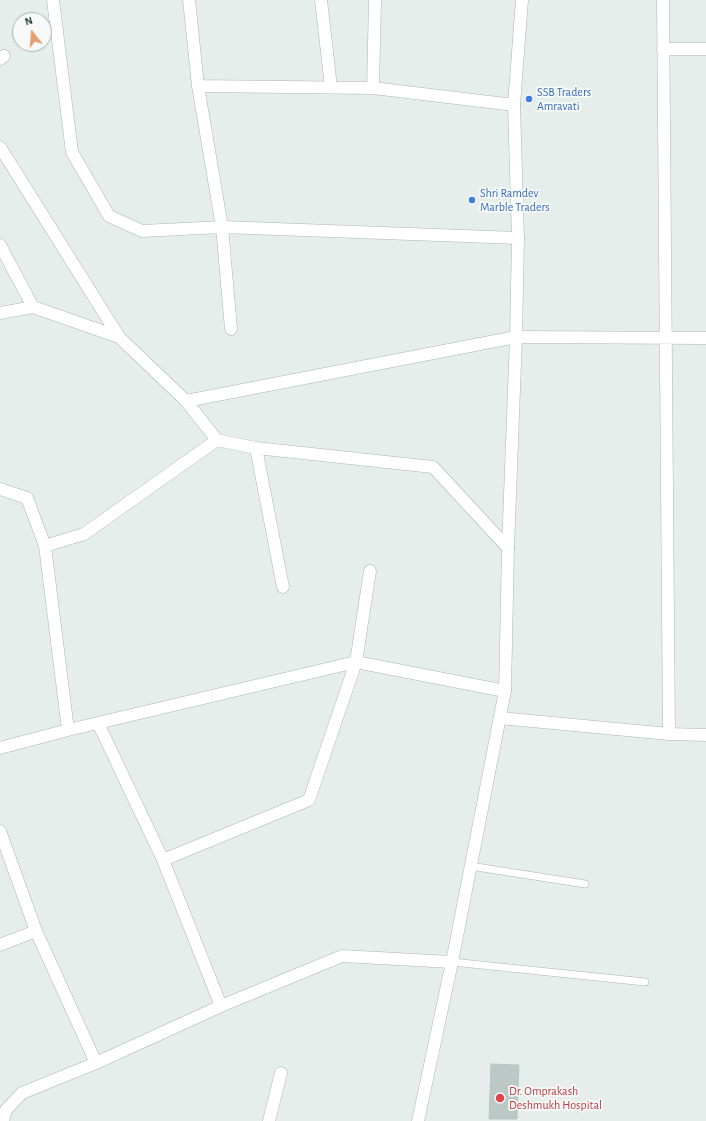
<!DOCTYPE html>
<style>
body{margin:0}
#map{position:relative;width:706px;height:1121px;overflow:hidden;background:#e6eeeb;font-family:"Alegreya Sans",sans-serif}
canvas{display:block}
.north{position:absolute;left:12px;top:12px;width:40px;height:40px;box-sizing:border-box;background:#f7faf9;border:1px solid #a4afad;border-radius:50%;rotate:343deg;font-size:11px;font-weight:700;line-height:16px;text-align:center;color:#273e3b}
.north::after{content:'';display:block;margin:auto;width:14px;height:18px;background:#e39e6f;clip-path:polygon(50% 0,100% 100%,50% 72%,0 100%)}
</style>
<div id="map">
<canvas width="706" height="1121"></canvas>
<div class="north">N</div>
</div>
<script>
const ctx = document.querySelector('canvas').getContext('2d');
ctx.lineJoin = 'round';
function fill(path, color) {
  ctx.fillStyle = color;
  ctx.fill(path, 'evenodd');
}
function shape(rows) {
  const path = new Path2D();
  for (const r of rows) {
    path.moveTo(r[0], r[1]);
    for (let i = 2; i < r.length; i += 2) path.lineTo(r[i], r[i + 1]);
  }
  return path;
}
function stroke(path, color, width, dash) {
  ctx.strokeStyle = color;
  ctx.lineWidth = width;
  ctx.lineCap = dash ? 'butt' : 'round';
  ctx.setLineDash(dash || []);
  ctx.stroke(path);
}
function write(font, color, halo, rows, align = 'center') {
  ctx.font = font + ' "Alegreya Sans",sans-serif';
  ctx.lineWidth = 3.5;
  ctx.setLineDash([]);
  ctx.textBaseline = 'middle';
  ctx.strokeStyle = halo;
  ctx.fillStyle = color;
  for (const [text, x, y, turn = 0] of rows) {
    ctx.save();
    ctx.translate(x, y);
    ctx.rotate((+turn || 0) * Math.PI / 180);
    ctx.textAlign = isNaN(turn) ? turn : align;
    if (halo) ctx.strokeText(text, 0, 0);
    ctx.fillText(text, 0, 0);
    ctx.restore();
  }
}
const building = shape([
 [491,1064,519,1065,517,1119,489,1119,491,1064]
]);
const service = shape([
 [470,866,585,884],
 [452,962,645,982]
]);
const minor = shape([
 [53,0,72,152,109,216,142,231,222,227,518,238],
 [189,0,198,86,222,227,231,329],
 [321,0,331,87],
 [663,0,669,734],
 [663,49,706,49],
 [0,59,4,56],
 [198,86,373,88,514,105],
 [373,88,375,0],
 [0,147,119,337],
 [0,245,33,307],
 [0,313,33,307,119,337,186,401,217,440,256,448,433,467,508,548],
 [186,401,516,337,706,338],
 [256,448,283,587],
 [0,489,27,498,45,546,68,730],
 [45,546,84,534,217,440],
 [500,718,669,734,706,735],
 [98,723,163,860,221,1006],
 [0,748,68,730,356,662,505,691],
 [0,831,36,931,0,945],
 [163,860,309,800,356,662,370,571],
 [36,931,96,1063],
 [3,1121,6,1110,22,1093,96,1063,221,1006,342,956,452,962],
 [269,1121,281,1073]
]);
const tertiary = shape([
 [418,1121,452,962,505,691,508,548,516,337,518,238,514,105,522,0]
]);
const markers = [
 [529,99,4,"#3f7fe0"],
 [472,200,4,"#3f7fe0"],
 [500,1098,5,"#e0444e"]
];
const shopNames = [
 ["SSB Traders",537,92],
 ["Amravati",537,106],
 ["Shri Ramdev",480,193],
 ["Marble Traders",480,207]
];
const healthNames = [
 ["Dr. Omprakash",509,1091],
 ["Deshmukh Hospital",509,1105]
];
fill(building, '#bcc8c5');
stroke(building, '#b9c7c3', 1);
stroke(service, '#a9b6b3', 8);
stroke(minor, '#a9b6b3', 13);
stroke(tertiary, '#a9b6b3', 13);
stroke(service, '#fff', 7);
stroke(minor, '#fff', 12);
stroke(tertiary, '#fff', 12);
for (const [x, y, r, color] of markers) {
  const dot = new Path2D();
  dot.arc(x, y, r, 0, 2 * Math.PI);
  ctx.fillStyle = color;
  ctx.fill(dot);
  stroke(dot, '#f7faf9', 1.5);
}
write('12px', '#366cbe', '#f7faf9', shopNames, 'left');
write('12px', '#be3a42', '#f7faf9', healthNames, 'left');
</script>
